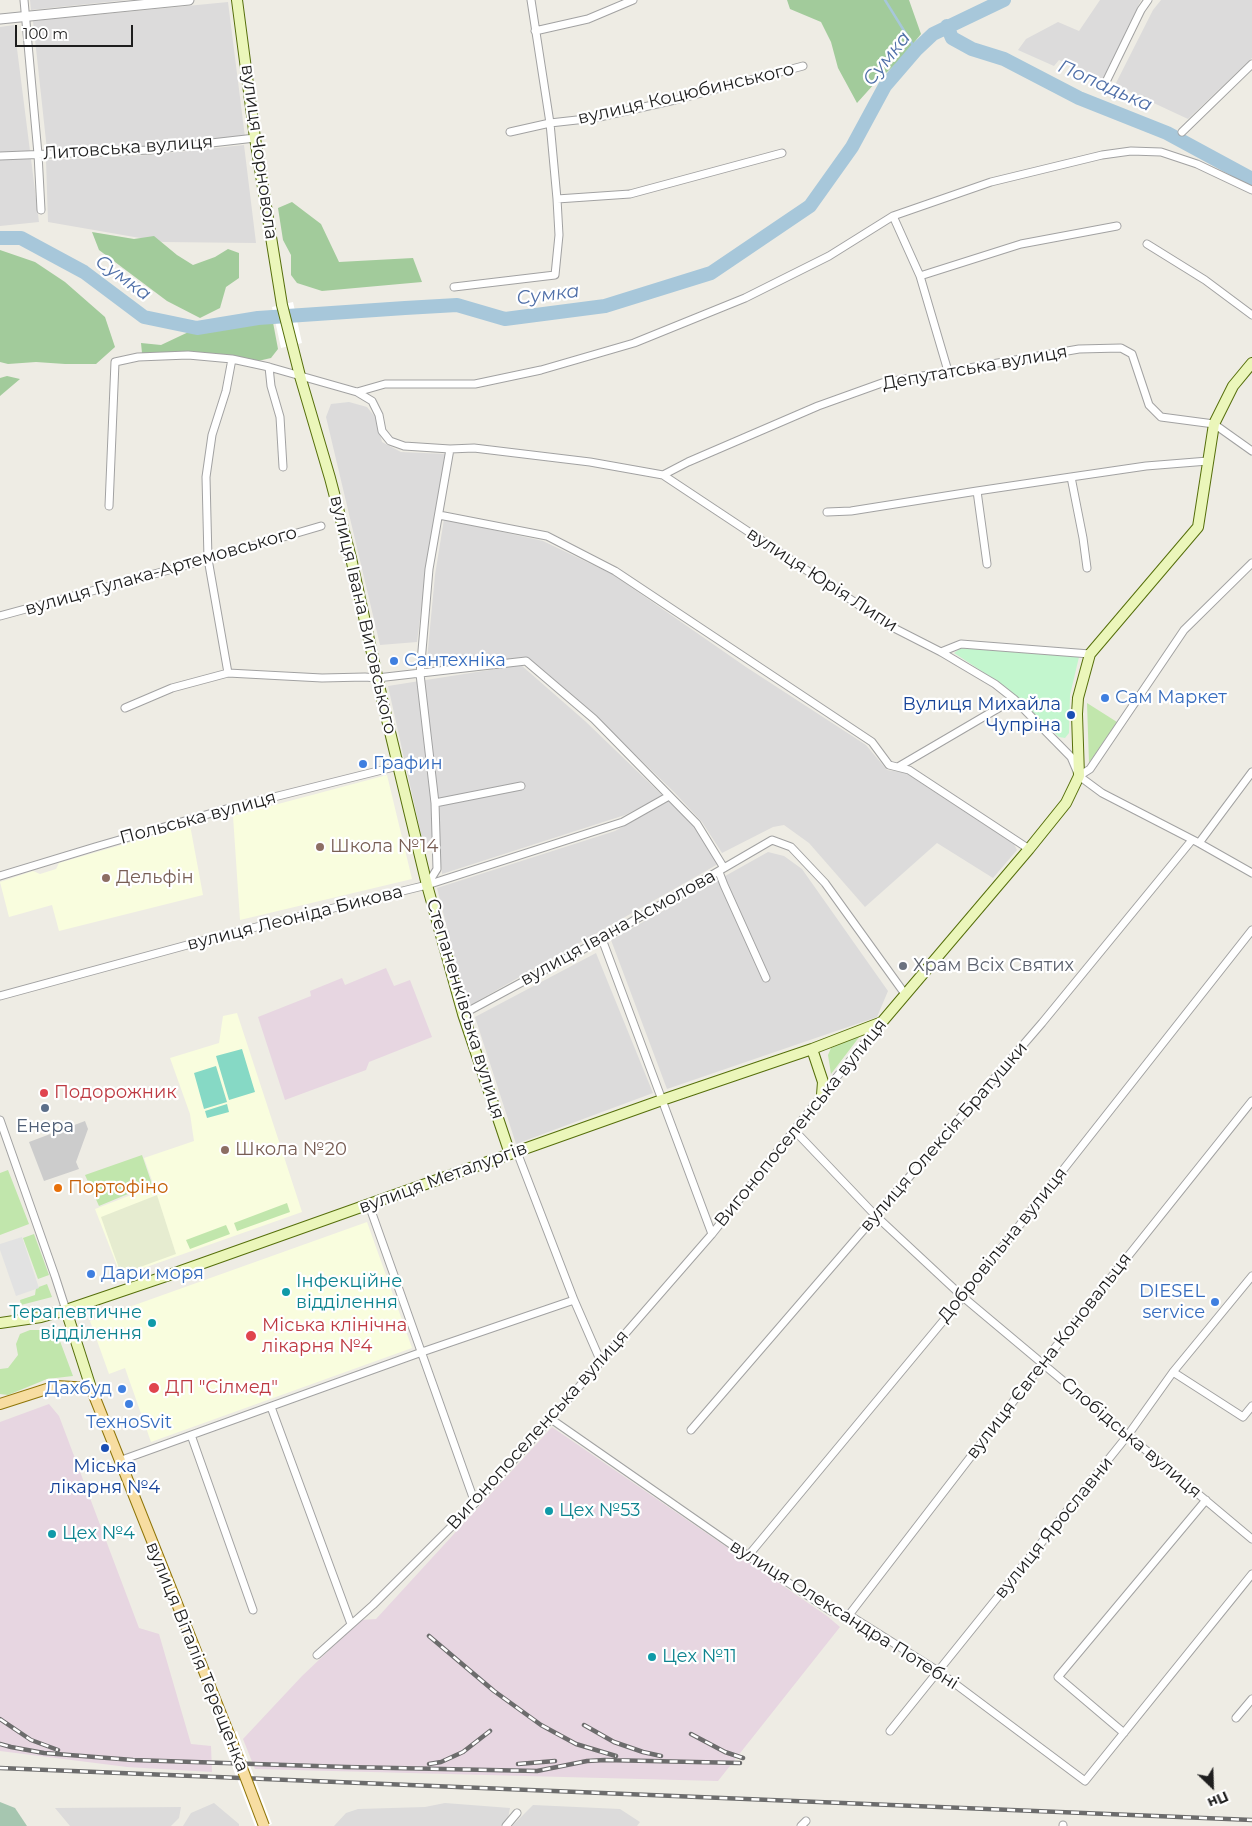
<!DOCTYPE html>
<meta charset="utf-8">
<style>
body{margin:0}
#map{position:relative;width:1252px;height:1826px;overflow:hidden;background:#eeece4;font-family:Montserrat,sans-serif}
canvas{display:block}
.north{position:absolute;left:1187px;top:1761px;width:50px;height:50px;-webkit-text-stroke:4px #fff;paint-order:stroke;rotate:156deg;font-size:14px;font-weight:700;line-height:20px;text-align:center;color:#1e1e1e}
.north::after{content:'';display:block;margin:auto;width:18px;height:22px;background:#1e1e1e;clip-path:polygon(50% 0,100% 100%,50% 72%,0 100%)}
.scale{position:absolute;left:15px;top:25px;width:118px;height:22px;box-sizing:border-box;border:2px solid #1e1e1e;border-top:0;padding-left:6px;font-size:15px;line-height:18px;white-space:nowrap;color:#1e1e1e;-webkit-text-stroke:4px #fff;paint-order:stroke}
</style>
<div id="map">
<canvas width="1252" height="1826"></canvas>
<div class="north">Пн</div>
<div class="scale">100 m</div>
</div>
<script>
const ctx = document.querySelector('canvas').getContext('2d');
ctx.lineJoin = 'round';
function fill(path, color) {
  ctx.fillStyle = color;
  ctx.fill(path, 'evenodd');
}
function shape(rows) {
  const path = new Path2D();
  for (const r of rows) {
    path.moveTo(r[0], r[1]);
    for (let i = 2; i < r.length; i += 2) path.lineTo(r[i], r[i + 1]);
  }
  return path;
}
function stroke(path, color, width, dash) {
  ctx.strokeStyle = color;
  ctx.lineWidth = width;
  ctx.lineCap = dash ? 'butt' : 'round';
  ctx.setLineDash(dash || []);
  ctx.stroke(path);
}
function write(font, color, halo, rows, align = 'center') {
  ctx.font = font + ' Montserrat,sans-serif';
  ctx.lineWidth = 4.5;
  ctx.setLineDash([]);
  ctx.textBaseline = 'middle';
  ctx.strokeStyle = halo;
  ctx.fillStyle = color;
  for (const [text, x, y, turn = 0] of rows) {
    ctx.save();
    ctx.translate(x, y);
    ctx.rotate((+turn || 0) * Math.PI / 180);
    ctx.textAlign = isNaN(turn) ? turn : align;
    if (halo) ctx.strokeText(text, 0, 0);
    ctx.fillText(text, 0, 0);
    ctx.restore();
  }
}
const residential = shape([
 [30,0,127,0,31,10],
 [1100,0,1141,0,1103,79,1059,60,1054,66,1018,50,1026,39,1058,22,1079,31],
 [1161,0,1252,0,1252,58,1188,119,1115,85,1153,10],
 [228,2,245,137,148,147,47,150,33,21],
 [14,25,39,222,0,226,0,27],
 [244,145,256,243,163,242,48,222,46,160,149,155],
 [349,402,367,407,376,418,382,442,401,452,447,454,428,558,417,642,380,645,326,417,331,404],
 [444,519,543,541,612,574,746,667,866,745,887,770,906,773,1014,844,1017,850,993,878,937,843,865,907,809,843,784,825,773,827,722,853,702,822,674,792,597,718,525,657,426,670,435,575],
 [521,665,585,721,663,796,625,815,442,874,439,846,424,848,388,686],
 [669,801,697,830,718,864,467,1007,437,888,615,831],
 [768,852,784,856,802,869,888,991,877,1017,667,1089,611,940],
 [596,953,653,1093,516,1144,475,1017],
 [214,1803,239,1824,239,1826,183,1826,191,1813],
 [445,1803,510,1808,508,1818,501,1826,334,1826,346,1813,358,1809,425,1807],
 [533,1805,620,1809,640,1822,637,1826,512,1826],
 [181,1807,179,1818,171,1826,70,1826,55,1808]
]);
const industrial = shape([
 [386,968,394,986,410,980,432,1037,369,1062,366,1070,285,1100,258,1017,311,996,310,991,342,978,345,985],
 [49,1404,59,1416,139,1628,159,1634,191,1744,211,1746,212,1772,127,1767,0,1751,0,1422],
 [552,1427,827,1616,840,1627,718,1781,255,1769,243,1739,302,1676,361,1620,376,1619]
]);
const education = shape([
 [387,775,412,879,240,920,233,816],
 [190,825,203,895,59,931,52,905,9,917,0,882,33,871,40,874,56,869,59,863],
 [237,1013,302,1212,121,1276,95,1209,154,1186,144,1158,194,1141,190,1114,170,1058,219,1043,223,1016],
 [367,1222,412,1348,151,1442,125,1368,109,1374,90,1321]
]);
const religious = shape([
 [85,1121,88,1129,76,1162,79,1169,44,1181,29,1142]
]);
const farmland = shape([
 [157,1195,176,1254,121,1274,101,1217]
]);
const grass = shape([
 [1087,703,1117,722,1089,763],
 [860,1036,831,1074,828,1055,831,1048],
 [142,1155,152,1184,99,1206,85,1175],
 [8,1170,29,1224,0,1235,0,1173],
 [287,1203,290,1212,237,1231,234,1223],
 [226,1225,230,1234,190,1249,186,1240],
 [34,1234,49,1275,38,1279,23,1238],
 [47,1284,52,1297,21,1305,20,1300,35,1295,36,1288],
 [30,1330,51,1330,57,1333,73,1376,47,1379,8,1395,0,1394,0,1369,8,1368,18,1355,16,1344,20,1334]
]);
const forest = shape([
 [787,0,909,0,921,34,899,61,875,83,857,103,838,68,831,42,821,22,790,9],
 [292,202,321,224,339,262,413,258,422,282,322,291,297,283,291,275,291,255,283,240,278,208],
 [92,232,134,239,154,236,177,255,193,265,215,257,228,249,239,253,239,278,226,287,220,308,200,318,167,301,99,250],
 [0,250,35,262,65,282,105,317,115,347,96,364,65,364,36,362,8,364,0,362],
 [272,317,278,349,271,358,245,364,193,352,142,353,141,343,161,345,197,328],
 [7,376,20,379,0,396,0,378]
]);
const cemetery = shape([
 [0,1802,15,1808,27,1826,0,1826]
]);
const park = shape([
 [961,648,1079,657,1070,695,1069,733,1065,738,1059,737,1006,687,954,653]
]);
const pitch = shape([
 [242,1049,255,1092,229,1100,216,1056],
 [216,1066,227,1102,204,1109,194,1073],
 [227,1104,229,1112,207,1118,205,1111]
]);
const parking = shape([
 [22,1237,39,1288,16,1296,0,1250,0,1244]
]);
const pier = shape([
 [293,302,302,343,281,348,272,307],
 [237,1731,272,1824,267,1826,255,1826,221,1737]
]);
const stream = shape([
 [885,0,916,50]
]);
const river = shape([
 [947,26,952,38,972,49,1004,59,1079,98,1167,133,1252,179],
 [0,238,21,238,84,272,144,317,197,328,258,318,405,308,457,305,505,319,605,306,711,273,810,206,852,147,885,86,916,50,933,34,1004,0]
]);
const minor = shape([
 [24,0,38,154,41,210],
 [535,31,588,19,633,0],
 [1103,88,1141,10,1148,0],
 [510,132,550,123,595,118,675,100,803,66],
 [1182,132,1252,64],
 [0,156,150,150,255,138],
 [557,199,630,194,782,153],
 [893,216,920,276,948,371],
 [1147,244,1205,280,1252,315],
 [920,276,1021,244,1117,226],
 [454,287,555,275,559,235,557,199,550,123,531,0],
 [269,367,271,386,280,417,283,467],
 [357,392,372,401,379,415,382,431,390,441,404,446,450,449,474,448,590,462,663,475,892,627,941,652,995,684,1014,699,1071,757,1079,776,1102,793,1199,843,1252,873],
 [663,475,688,462,818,406,882,383,1079,349,1121,348,1132,354,1149,405,1161,417,1214,424,1252,451],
 [1071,477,1146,466,1208,461],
 [977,491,1071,477,1083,538,1087,568],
 [109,506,115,362,138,357,188,355,232,359],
 [827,512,851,511,977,491,987,564],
 [439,515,547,536,615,571,872,742,889,765,909,770,1029,849],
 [0,616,191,564,321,526],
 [941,652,961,644,1090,654],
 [228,673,208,559,206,477,212,435,226,391,232,359,269,367,357,392,385,384,475,384,541,370,634,343,745,298,829,256,893,216,991,182,1102,155,1131,151,1161,152,1197,164,1252,190],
 [125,708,172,688,228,673,322,678,365,677,377,678,526,661,594,719,697,824,724,868],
 [898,767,1014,699],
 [1079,776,1090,769,1184,630,1252,563],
 [435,803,521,786],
 [1199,843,1252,772],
 [719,872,724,885,766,978],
 [0,876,95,847,226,809,398,766],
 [427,885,437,869,435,803,420,674,429,569,450,449],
 [602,939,712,1234],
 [0,996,224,935,427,885,623,822,669,796],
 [463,1014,602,939,772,840,791,847,825,883,905,994],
 [0,1120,55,1276,66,1310],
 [794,1130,875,1215,963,1297,1252,1539],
 [517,1152,574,1300,601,1362],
 [369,1205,475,1503],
 [1173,1372,1243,1417,1252,1406],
 [271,1407,351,1624],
 [551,1419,748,1556,831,1611,849,1615,938,1671,1085,1781,1252,1574],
 [691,1430,1042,1023,1192,840],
 [191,1435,253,1610],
 [119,1461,422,1352,574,1300],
 [748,1556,963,1297,1252,930],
 [849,1615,1042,1364,1252,1101],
 [317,1655,373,1605,475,1503,564,1404,712,1234,822,1095,880,1024],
 [1236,1718,1252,1699],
 [890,1731,1128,1435,1173,1372,1252,1276],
 [1124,1733,1058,1677,1206,1500],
 [506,1826,517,1813],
 [801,1826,806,1821],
 [1063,1826,1063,1825]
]);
const tertiary = shape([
 [0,19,189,0]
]);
const secondary = shape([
 [237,0,255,138,282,305,300,376,330,478,351,558,383,703,427,885,463,1014,510,1154],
 [812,1049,823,1082,822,1095],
 [66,1310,91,1388],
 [0,1323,41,1317,66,1310,178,1272,662,1100,812,1049,882,1022,1029,849,1066,803,1079,776,1077,714,1078,698,1090,654,1198,527,1214,424,1233,386,1252,363]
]);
const primary = shape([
 [0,1404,56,1386,91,1388,229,1734]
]);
const rail = shape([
 [429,1636,494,1691,541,1725,576,1744,616,1756],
 [0,1719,31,1740,58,1750],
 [584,1725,614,1742,643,1752,661,1756],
 [691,1734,725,1752,743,1758],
 [0,1744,11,1747,44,1753,133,1760,346,1767,537,1771,587,1761,605,1760,740,1763],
 [429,1764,441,1762,463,1752,490,1731],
 [518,1764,555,1761],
 [0,1768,1252,1820]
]);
const primaryBridge = shape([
 [229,1734,264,1826]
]);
const markers = [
 [394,661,5,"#3f7fe0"],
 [1105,698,5,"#3f7fe0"],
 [1071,715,5,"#1a4fb4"],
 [363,764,5,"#3f7fe0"],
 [320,847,5,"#8d6e63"],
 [106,878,5,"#8d6e63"],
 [903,966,5,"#6b7280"],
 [44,1093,5,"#e0444e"],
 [45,1108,5,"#5c6f8a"],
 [225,1150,5,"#8d6e63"],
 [58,1188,5,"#e8710a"],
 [91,1274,5,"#3f7fe0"],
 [286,1292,5,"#0f9aa8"],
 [1215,1302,5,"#3f7fe0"],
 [152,1323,5,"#0f9aa8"],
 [251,1336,6,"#e0444e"],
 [154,1388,6,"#e0444e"],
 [122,1389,5,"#3f7fe0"],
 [129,1404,5,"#3f7fe0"],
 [105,1448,5,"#1a4fb4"],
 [549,1511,5,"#0f9aa8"],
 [52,1534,5,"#0f9aa8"],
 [652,1657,5,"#0f9aa8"]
];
const streetNames = [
 ["вулиця Коцюбинського",686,94,-13],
 ["Литовська вулиця",128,148,-4],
 ["вулиця Чорновола",259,152,82],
 ["Депутатська вулиця",975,368,-10],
 ["вулиця Гулака-Артемовського",161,571,-16],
 ["вулиця Юрія Липи",822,580,33],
 ["вулиця Івана Виговського",363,615,77],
 ["Польська вулиця",198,818,-15],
 ["вулиця Леоніда Бикова",295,918,-14],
 ["вулиця Івана Асмолова",618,928,-29],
 ["Степаненківська вулиця",465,1009,73],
 ["Вигонопоселенська вулиця",801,1123,-51],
 ["вулиця Олексія Братушки",944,1137,-49],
 ["вулиця Металургів",443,1178,-20],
 ["Добровільна вулиця",1003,1245,-51],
 ["вулиця Євгена Коновальця",1049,1356,-52],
 ["Вигонопоселенська вулиця",538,1430,-48],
 ["Слобідська вулиця",1131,1438,40],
 ["вулиця Ярославни",1054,1528,-51],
 ["вулиця Олександра Потебні",844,1615,32],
 ["вулиця Віталія Терещенка",197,1657,68]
];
const shopNames = [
 ["Сантехніка",404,661],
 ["Сам Маркет",1115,698],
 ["Графин",373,764],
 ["Дари моря",101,1274],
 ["DIESEL",1205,1292,"right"],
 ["service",1205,1313,"right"],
 ["Дахбуд",112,1389,"right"],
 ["ТехноSvit",129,1423,"center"]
];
const transitNames = [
 ["Вулиця Михайла",1061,705],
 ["Чупріна",1061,726],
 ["Міська",105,1467,"center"],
 ["лікарня №4",105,1488,"center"]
];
const educationNames = [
 ["Школа №14",330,847],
 ["Дельфін",116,878],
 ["Школа №20",235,1150]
];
const worshipNames = [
 ["Храм Всіх Святих",913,966]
];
const healthNames = [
 ["Подорожник",54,1093],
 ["Міська клінічна",262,1326],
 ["лікарня №4",262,1347],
 ["ДП \"Сілмед\"",165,1388]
];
const serviceNames = [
 ["Енера",45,1127]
];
const foodNames = [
 ["Портофіно",68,1188]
];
const cultureNames = [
 ["Інфекційне",296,1282],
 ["відділення",296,1303],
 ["Терапевтичне",142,1313,"right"],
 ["відділення",142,1334,"right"],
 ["Цех №53",559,1511],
 ["Цех №4",62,1534],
 ["Цех №11",662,1657]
];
const waterNames = [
 ["Сумка",887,59,-51],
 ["Попадька",1105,86,24],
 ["Сумка",123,278,36],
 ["Сумка",548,295,-7]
];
fill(residential, '#dcdbdb');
fill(industrial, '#e7d6e1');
fill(education, '#f9fdde');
fill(religious, '#ccc');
fill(farmland, '#e6ecd0');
fill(grass, '#c1e6ac');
fill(forest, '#a2cb9b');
fill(cemetery, '#a6c6b0');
fill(park, '#c3f6ce');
fill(pitch, '#86d9c5');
fill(parking, '#e2e2e2');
fill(pier, '#fff');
stroke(stream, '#a7c7da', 2.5);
stroke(river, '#a7c7da', 14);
stroke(minor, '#a2a2a2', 9);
stroke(tertiary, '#a2a2a2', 11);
stroke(secondary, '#566f0b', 12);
stroke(primary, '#8f7508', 12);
stroke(minor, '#fff', 7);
stroke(tertiary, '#fff', 9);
stroke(secondary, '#ebf6ba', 10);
stroke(primary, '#f7dda1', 10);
stroke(rail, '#6c6c6c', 4.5);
stroke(rail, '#fff', 2.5, [8]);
stroke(primaryBridge, '#8f7508', 12, []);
stroke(primaryBridge, '#f7dda1', 10);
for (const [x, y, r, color] of markers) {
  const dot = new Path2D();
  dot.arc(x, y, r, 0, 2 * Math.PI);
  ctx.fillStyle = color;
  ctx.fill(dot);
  stroke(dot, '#fff', 2);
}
write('18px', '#1e1e1e', '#fff', streetNames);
write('18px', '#366cbe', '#fff', shopNames, 'left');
write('18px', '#164399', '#fff', transitNames, 'right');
write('18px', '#785e54', '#fff', educationNames, 'left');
write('18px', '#5b616d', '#fff', worshipNames, 'left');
write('18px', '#be3a42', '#fff', healthNames, 'left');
write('18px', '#4e5e75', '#fff', serviceNames);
write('18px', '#c56008', '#fff', foodNames, 'left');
write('18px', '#0d838f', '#fff', cultureNames, 'left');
write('italic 19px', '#4f6fa8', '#fff', waterNames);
</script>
